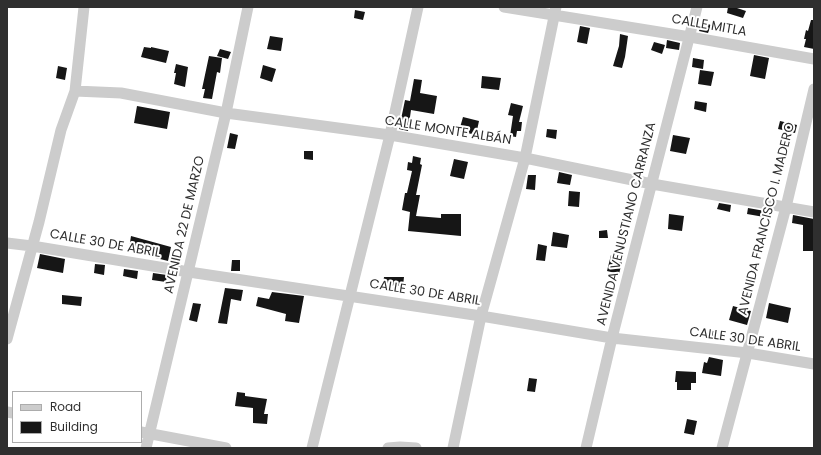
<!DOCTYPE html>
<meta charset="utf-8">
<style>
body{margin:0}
#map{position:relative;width:821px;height:455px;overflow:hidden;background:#fff;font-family:Poppins,sans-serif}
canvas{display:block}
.frame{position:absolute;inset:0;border:8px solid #2f2f2f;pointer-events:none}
.legend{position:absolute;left:12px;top:391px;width:130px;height:52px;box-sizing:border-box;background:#fff;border:1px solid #acacac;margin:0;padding:5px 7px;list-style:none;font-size:12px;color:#2f2f2f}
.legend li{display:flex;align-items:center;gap:8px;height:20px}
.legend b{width:20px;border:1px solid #acacac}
</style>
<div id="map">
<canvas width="821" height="455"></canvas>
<div class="frame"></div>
<ul class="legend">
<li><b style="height:5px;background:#ccc"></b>Road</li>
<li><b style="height:11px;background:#161616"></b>Building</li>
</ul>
</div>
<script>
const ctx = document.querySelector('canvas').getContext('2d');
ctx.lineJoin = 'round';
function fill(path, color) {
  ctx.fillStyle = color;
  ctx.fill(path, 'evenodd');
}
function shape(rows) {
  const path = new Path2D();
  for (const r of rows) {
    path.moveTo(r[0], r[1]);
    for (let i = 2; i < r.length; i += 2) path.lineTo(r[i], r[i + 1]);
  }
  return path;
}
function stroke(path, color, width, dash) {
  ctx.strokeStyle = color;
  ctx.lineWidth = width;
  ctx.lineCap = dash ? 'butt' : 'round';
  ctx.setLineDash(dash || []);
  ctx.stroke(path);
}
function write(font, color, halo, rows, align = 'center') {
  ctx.font = font + ' Poppins,sans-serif';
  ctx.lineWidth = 4;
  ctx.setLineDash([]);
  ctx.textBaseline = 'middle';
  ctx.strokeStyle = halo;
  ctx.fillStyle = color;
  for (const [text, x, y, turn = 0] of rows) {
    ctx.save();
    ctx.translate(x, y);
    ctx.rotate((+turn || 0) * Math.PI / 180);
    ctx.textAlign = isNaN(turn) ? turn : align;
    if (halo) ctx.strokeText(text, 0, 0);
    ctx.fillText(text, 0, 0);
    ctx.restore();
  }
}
const building = shape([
 [728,7,734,7,746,11,743,18,727,13],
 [355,10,365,12,363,20,354,18],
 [811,20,814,20,814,49,804,47,806,39,804,39,806,30,808,31],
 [702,22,711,25,708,33,699,31],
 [580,26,590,28,587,44,577,42],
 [620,34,628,36,625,57,622,68,613,66,619,46],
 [270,36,283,38,281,51,267,49],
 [667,40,680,43,679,50,666,48],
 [654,42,665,45,662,54,651,50],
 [144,47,151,48,151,47,169,51,166,63,141,57],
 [220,49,231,52,228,59,217,56],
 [754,55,769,58,765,79,750,76],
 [209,56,222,58,220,73,217,72,212,99,203,98,205,89,202,89],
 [693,58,704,60,703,69,692,67],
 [176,64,188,67,185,87,174,84,176,73,174,73],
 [263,65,276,69,272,82,260,78],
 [58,66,67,68,65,80,56,78],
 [700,70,714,72,711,86,698,84],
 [482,76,501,78,499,90,481,88],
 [414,79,422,80,420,93,437,96,434,114,411,110,408,131,399,129,405,100,410,101],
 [695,101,707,103,706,112,694,109],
 [511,103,523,106,519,122,522,122,521,131,517,131,516,137,510,136,513,116,508,115],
 [137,106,170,112,167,129,134,123],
 [463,117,479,121,476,135,459,131],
 [780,121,797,125,795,133,778,129],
 [547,129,557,130,556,139,546,137],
 [230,133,238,135,235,149,227,148],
 [673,135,690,138,686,154,670,151],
 [304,151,313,151,313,160,304,159],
 [413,156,421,158,420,164,422,165,416,195,420,195,416,216,441,218,441,214,461,214,461,236,408,231,410,212,402,210,405,193,407,193,412,171,407,170,408,162,412,163],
 [454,159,468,162,464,179,450,176],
 [559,172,572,175,570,185,557,183],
 [528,175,536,175,535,190,526,189],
 [569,191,580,192,579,207,568,206],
 [719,203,731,205,730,212,717,209],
 [748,208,765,211,764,217,747,214],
 [669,214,684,216,682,231,668,229],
 [793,215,814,219,814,251,803,251,803,225,792,223],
 [607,230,608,238,599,238,599,231],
 [553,232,569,235,567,248,551,246],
 [131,236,171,247,168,261,156,258,157,254,129,249],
 [538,244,547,246,545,261,536,260],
 [40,254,65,259,63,273,37,268],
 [611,255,623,258,619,274,607,271],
 [232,260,240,260,240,271,231,271],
 [95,264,105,265,104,275,94,273],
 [124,269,138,271,137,279,123,276],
 [153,273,167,275,166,282,152,280],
 [384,277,404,277,403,286,383,285],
 [225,288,243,290,241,301,231,299,227,324,218,323],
 [272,292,304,296,299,323,285,321,286,314,256,306,258,297,269,299],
 [62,295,82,297,81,306,62,304],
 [193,303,201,304,197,322,189,320],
 [769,303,791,308,788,323,766,318],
 [733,306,751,311,747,325,729,320],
 [709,330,718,332,716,340,707,338],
 [709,357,723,360,721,376,702,373,704,362,707,363],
 [676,371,696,372,696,383,691,383,691,390,677,390,677,382,675,382],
 [529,378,537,379,535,392,527,391],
 [237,392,245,393,245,396,267,399,264,414,268,414,267,424,253,423,253,408,235,406],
 [687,419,697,421,694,435,684,433]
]);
const street = shape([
 [504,7,690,37,814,59],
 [75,91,121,93,226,113,390,135,525,158,652,184,814,212],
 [7,243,32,246,189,272,481,316,612,338,748,353,814,364],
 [7,339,39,222,61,130,75,91,84,7],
 [7,412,13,413],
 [141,432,226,448],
 [146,448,226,113,248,7],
 [312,448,390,135,418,7],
 [388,448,400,447,416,448],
 [453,448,481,316,525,158,556,7],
 [586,448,612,338,697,7],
 [722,448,786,207,814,89]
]);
const streetNames = [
 ["CALLE MITLA",709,26,10],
 ["CALLE MONTE ALBÁN",448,131,9],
 ["AVENIDA FRANCISCO I. MADERO",767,219,-76],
 ["AVENIDA VENUSTIANO CARRANZA",627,224,-76],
 ["AVENIDA 22 DE MARZO",185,225,-77],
 ["CALLE 30 DE ABRIL",105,244,10],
 ["CALLE 30 DE ABRIL",425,293,9],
 ["CALLE 30 DE ABRIL",745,340,8]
];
fill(building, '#161616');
stroke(street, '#ccc', 11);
write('13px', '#2f2f2f', '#fff', streetNames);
</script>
